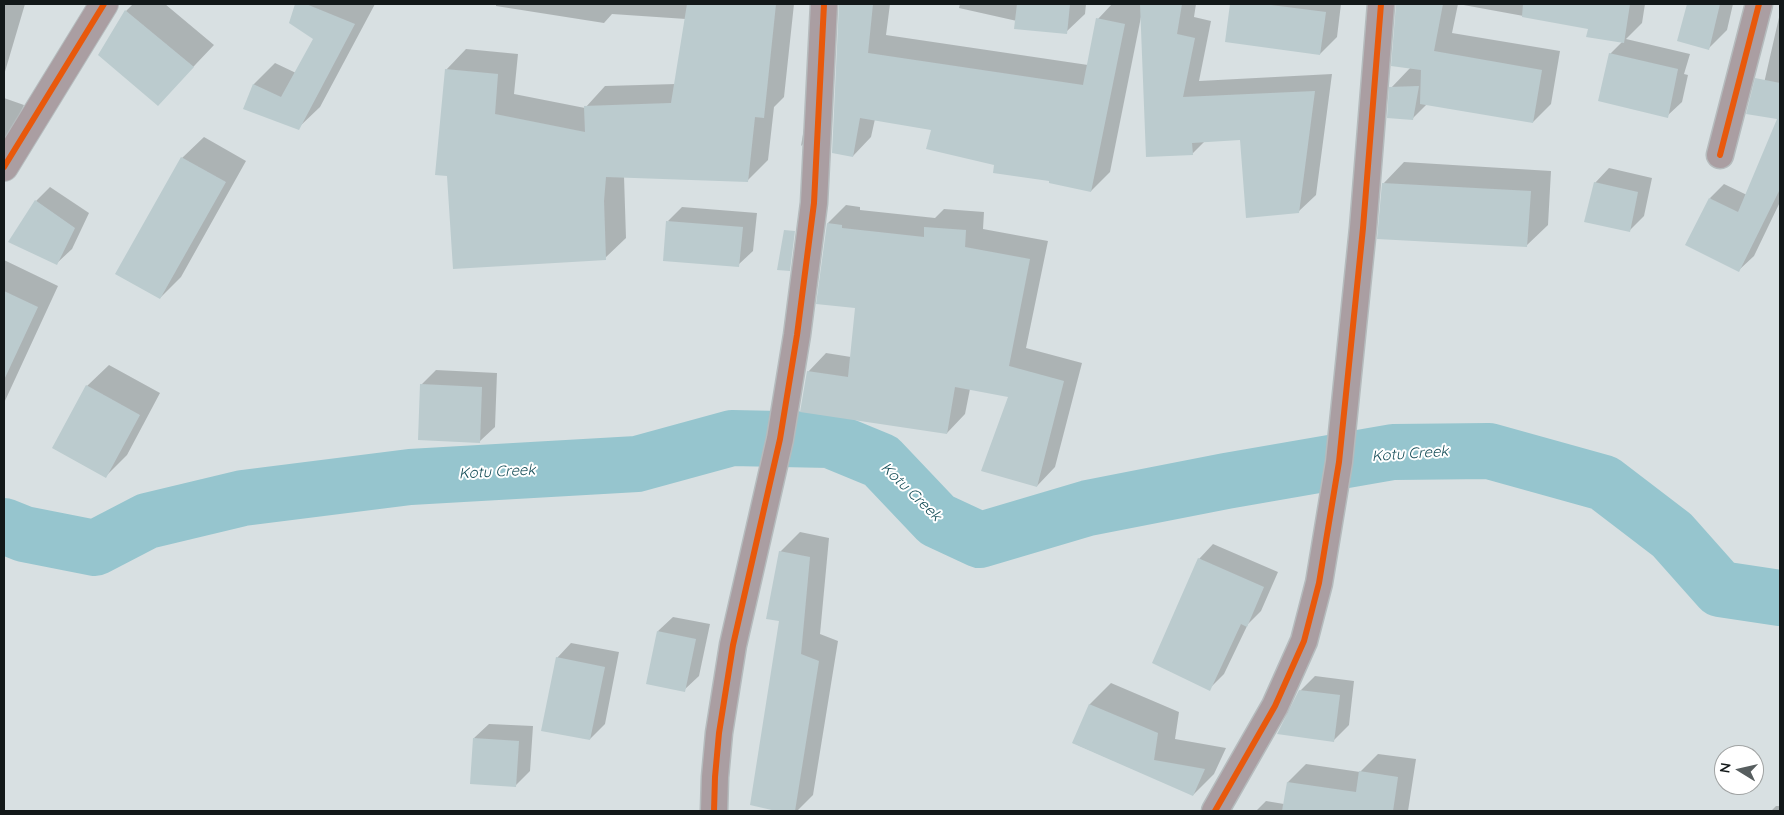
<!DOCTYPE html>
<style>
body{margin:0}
#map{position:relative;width:1784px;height:815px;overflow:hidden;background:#d8e0e2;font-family:Quicksand,sans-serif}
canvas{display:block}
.frame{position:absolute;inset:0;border:5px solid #121819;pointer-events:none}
.north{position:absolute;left:1714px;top:745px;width:50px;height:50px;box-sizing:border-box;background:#fff;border:1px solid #a0a3a3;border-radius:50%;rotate:279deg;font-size:14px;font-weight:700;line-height:20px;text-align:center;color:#121819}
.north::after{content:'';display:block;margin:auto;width:18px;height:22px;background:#575e5f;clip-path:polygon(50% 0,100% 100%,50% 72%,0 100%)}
</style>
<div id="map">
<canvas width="1784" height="815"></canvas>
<div class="frame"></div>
<div class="north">N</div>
</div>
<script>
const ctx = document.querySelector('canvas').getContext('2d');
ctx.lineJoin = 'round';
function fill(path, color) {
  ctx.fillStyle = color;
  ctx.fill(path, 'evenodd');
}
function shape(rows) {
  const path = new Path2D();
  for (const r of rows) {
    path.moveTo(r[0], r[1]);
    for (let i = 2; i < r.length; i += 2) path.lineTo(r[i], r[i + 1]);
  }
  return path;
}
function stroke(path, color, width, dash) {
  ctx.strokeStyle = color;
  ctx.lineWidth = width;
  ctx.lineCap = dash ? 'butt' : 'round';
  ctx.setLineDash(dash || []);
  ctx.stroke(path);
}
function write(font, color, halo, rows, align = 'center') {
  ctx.font = font + ' Quicksand,sans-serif';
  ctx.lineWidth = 4;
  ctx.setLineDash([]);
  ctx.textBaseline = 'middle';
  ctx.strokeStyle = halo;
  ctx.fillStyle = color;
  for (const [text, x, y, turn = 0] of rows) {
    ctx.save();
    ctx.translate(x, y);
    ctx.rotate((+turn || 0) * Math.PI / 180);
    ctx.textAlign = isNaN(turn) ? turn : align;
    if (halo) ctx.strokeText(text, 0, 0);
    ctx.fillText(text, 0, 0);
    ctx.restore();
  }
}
const shadow = shape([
 [4,4,25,4,4,75],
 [133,4,165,4,214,45,158,104,99,55,126,11],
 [297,4,375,4,320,107,298,128,244,108,254,84,275,63,296,73,314,39,290,22],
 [496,4,794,4,784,97,774,107,768,160,748,180,624,176,626,238,605,258,446,70,466,49,518,54,514,94,585,108,605,86,676,84,686,19,612,14,604,23,496,6],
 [840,4,890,4,886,35,1088,65,1098,19,1112,4,1196,4,1194,17,1211,21,1199,81,1332,74,1316,195,1298,212,1241,139,1205,141,1192,154,1141,17,1110,172,1091,191,996,164,932,129,875,119,871,137,853,156],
 [960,4,1086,4,1085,14,1066,32,959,8],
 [1232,4,1341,4,1337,37,1320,54,1226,41],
 [1397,4,1645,4,1642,23,1626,39,1690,54,1684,74,1688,75,1682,102,1667,116,1610,54,1622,42,1589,28,1458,4,1452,33,1560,51,1551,104,1533,122,1427,104,1412,119,1391,88,1411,67],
 [1688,4,1733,4,1727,30,1708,49,1679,40],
 [1780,13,1780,95,1762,92],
 [4,98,24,105,10,135,4,142],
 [823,108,823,125,801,146,804,128],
 [1780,124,1780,202,1754,256,1739,270,1710,198,1724,184,1747,195,1773,131],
 [204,137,246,161,181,277,160,298,182,158],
 [1404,162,1551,171,1548,225,1526,246,1383,184],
 [1609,168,1652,178,1644,216,1629,231,1595,183],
 [50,187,89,213,72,249,57,263,36,201],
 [846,205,860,207,860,210,935,218,944,209,984,212,983,229,1048,241,1026,348,1082,363,1055,467,1037,486,1010,396,970,389,965,414,947,433,808,372,826,353,851,357,857,307,828,223],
 [682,207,757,213,753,251,738,265,668,221],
 [4,260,58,286,4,403],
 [109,365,160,393,127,455,106,476,87,386],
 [436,370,497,373,495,427,480,441,421,385],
 [800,532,829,538,820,634,838,641,813,795,797,811,781,811,752,804,781,620,780,552],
 [1213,544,1278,572,1261,611,1248,624,1224,674,1209,689,1199,559],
 [673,617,710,624,699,676,684,690,658,631],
 [571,643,619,652,605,724,590,739,557,658],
 [1315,676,1354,681,1349,725,1334,740,1300,691],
 [1111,683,1179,712,1175,739,1226,748,1214,774,1193,795,1073,743,1090,704],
 [489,724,533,726,530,771,516,785,474,738],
 [1378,754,1416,759,1408,811,1256,811,1266,801,1284,804,1288,782,1306,764,1360,772],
 [1776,806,1780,806,1780,811,1771,811]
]);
const river = shape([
 [4,526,24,534,95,548,147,521,243,498,410,477,637,464,732,438,830,440,881,461,937,520,980,540,1088,508,1226,481,1393,452,1489,451,1604,483,1672,535,1720,589,1780,598]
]);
const building = shape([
 [295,4,306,4,355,24,299,130,243,109,253,84,281,97,313,39,289,23],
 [687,4,776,4,764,118,755,117,748,182,606,177,604,201,606,260,453,269,447,176,435,175,445,69,498,74,495,114,585,132,584,106,671,103],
 [839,4,873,4,868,53,1083,85,1096,18,1125,24,1091,192,1049,183,1049,181,993,173,994,165,926,149,931,130,860,118,853,157,832,153],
 [1017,4,1070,4,1067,34,1014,29],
 [1140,4,1182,4,1177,34,1195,38,1183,97,1315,91,1299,213,1246,218,1240,140,1192,143,1193,155,1146,157],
 [1230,4,1263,4,1326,12,1320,55,1225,42],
 [1396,4,1443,4,1434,51,1542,70,1533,123,1420,104,1421,70,1391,66],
 [1523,4,1630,4,1624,43,1586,37,1588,29,1522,17],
 [1687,4,1720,4,1709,50,1677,41],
 [125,10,194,67,158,106,98,55],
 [1609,53,1678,69,1668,118,1598,101],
 [1755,78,1780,83,1780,189,1739,272,1685,245,1709,198,1738,212,1777,119,1746,114],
 [1419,86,1413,120,1387,118,1389,87],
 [181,157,226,182,160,299,115,274],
 [1594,182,1638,192,1630,232,1584,222],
 [1382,183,1531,191,1527,247,1377,239],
 [35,200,75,228,57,265,8,242],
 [666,221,743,227,739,267,663,261],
 [827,223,842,225,842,228,924,237,924,227,966,230,965,247,1030,259,1009,366,1064,381,1037,487,981,471,1008,397,955,387,947,434,800,412,807,371,848,377,855,308,816,304],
 [784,230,795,231,790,271,777,270],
 [4,291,38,307,4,380],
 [420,384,482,387,480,443,418,440],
 [86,385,140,415,106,478,52,448],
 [779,551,810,557,801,654,819,661,795,811,776,811,750,805,779,621,766,619],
 [1198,558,1264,587,1247,627,1241,624,1210,691,1152,663],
 [657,631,696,639,685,692,646,684],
 [556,657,605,667,590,740,541,731],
 [1299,690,1340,695,1334,742,1277,734],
 [1089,704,1158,733,1154,760,1205,769,1193,796,1072,743],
 [473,738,519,741,516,787,470,784],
 [1359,771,1398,777,1393,811,1282,811,1287,782,1356,792]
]);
const minor = shape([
 [1720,155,1759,4],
 [714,811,715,777,719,733,733,645,780,439,797,335,814,203,824,4],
 [1215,811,1275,706,1304,641,1319,583,1339,462,1363,228,1381,4]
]);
const tertiary = shape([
 [4,167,104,4]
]);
const cycleway = shape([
 [1720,155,1759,4],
 [4,167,104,4],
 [714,811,715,777,719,733,733,645,780,439,797,335,814,203,824,4],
 [1215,811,1275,706,1304,641,1319,583,1339,462,1363,228,1381,4]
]);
const waterNames = [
 ["Kotu Creek",1410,454,-4],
 ["Kotu Creek",497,472,-3],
 ["Kotu Creek",911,492,44]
];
fill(shadow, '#0003');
stroke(river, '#96c5ce', 56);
fill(building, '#bbcbce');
stroke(minor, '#b5bbbd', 29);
stroke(tertiary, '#b5bbbd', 30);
stroke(minor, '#aa9ea2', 26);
stroke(tertiary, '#aa9ea2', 28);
stroke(cycleway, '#e8590c', 6);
write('italic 15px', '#164e58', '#fff', waterNames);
</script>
